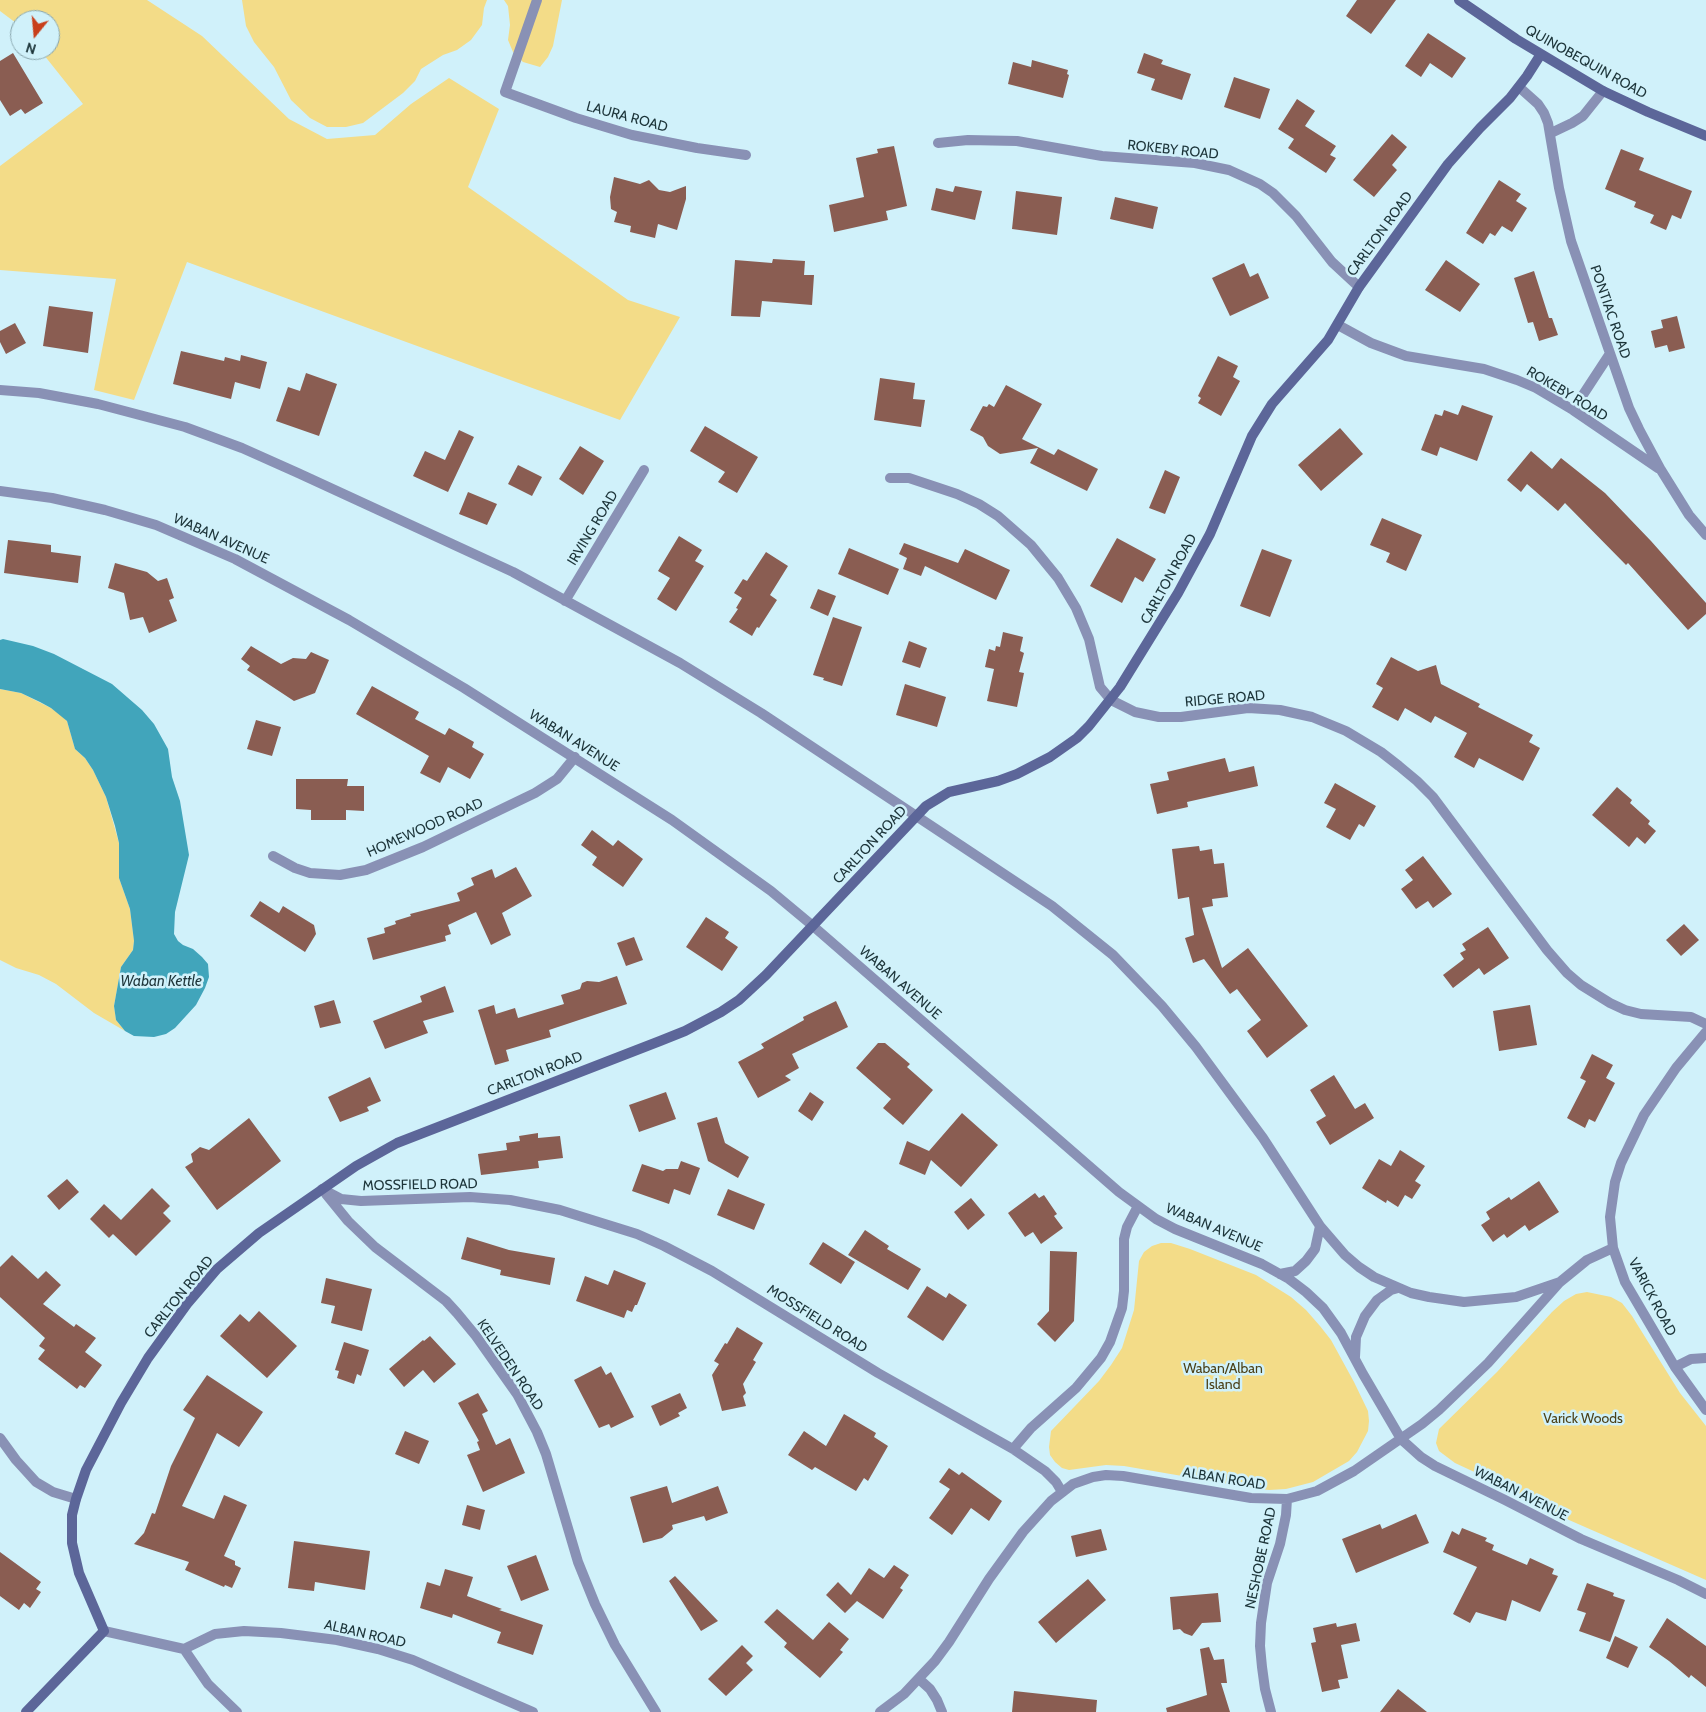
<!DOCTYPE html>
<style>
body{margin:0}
#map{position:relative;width:1706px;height:1712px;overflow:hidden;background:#d0f1fa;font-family:Cabin,sans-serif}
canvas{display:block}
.north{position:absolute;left:10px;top:10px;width:50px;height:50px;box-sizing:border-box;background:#d0f1fa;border:1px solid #88a5ad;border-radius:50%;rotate:197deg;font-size:14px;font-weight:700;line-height:20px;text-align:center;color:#1c3439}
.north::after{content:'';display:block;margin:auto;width:18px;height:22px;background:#c83f1b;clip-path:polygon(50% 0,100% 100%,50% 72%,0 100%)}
</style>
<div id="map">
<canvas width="1706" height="1712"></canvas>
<div class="north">N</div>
</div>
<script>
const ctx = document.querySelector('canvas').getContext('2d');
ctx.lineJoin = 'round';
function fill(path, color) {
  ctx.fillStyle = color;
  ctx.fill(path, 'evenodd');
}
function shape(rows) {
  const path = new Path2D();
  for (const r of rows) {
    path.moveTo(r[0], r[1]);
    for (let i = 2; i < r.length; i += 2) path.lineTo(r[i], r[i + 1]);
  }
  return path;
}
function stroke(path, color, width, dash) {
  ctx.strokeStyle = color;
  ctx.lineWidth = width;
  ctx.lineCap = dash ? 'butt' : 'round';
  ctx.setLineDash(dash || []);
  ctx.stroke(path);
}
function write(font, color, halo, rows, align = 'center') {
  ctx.font = font + ' Cabin,sans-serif';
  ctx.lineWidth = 5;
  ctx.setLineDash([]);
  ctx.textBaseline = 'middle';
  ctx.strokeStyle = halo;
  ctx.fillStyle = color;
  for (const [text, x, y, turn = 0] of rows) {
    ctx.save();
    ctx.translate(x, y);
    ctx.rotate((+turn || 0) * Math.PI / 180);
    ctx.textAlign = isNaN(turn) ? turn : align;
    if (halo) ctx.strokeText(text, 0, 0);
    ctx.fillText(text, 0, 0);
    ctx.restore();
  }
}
const green = shape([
 [0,0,147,0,202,36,289,119,327,139,375,135,411,104,449,78,499,109,468,187,628,300,680,317,620,420,187,262,134,400,94,390,116,279,0,270,0,166,83,104,40,50,50,50,50,20,20,20,20,26,0,11],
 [242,0,487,0,484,8,482,25,471,40,457,50,443,55,421,69,415,81,403,93,363,123,346,127,327,127,310,118,291,100,274,67,254,42,246,26],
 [504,0,562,0,553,46,548,57,540,67,523,62,513,52,508,40,510,25,508,6],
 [0,689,21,693,51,708,60,714,67,721,75,749,85,758,93,770,106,797,119,843,119,878,130,909,134,941,133,950,121,967,114,1006,116,1020,125,1031,94,1013,56,984,39,975,16,968,0,960],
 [1161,1243,1171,1243,1190,1249,1256,1275,1291,1297,1306,1310,1320,1326,1331,1340,1354,1382,1368,1411,1369,1421,1368,1431,1357,1452,1349,1461,1313,1482,1286,1489,1269,1490,1252,1488,1124,1466,1106,1465,1069,1470,1062,1468,1055,1462,1050,1455,1049,1447,1051,1431,1099,1381,1111,1365,1122,1348,1134,1310,1139,1261,1144,1252,1152,1246],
 [1587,1292,1611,1297,1622,1303,1632,1316,1680,1393,1706,1426,1706,1580,1569,1520,1511,1489,1455,1463,1439,1451,1436,1443,1439,1429,1497,1372,1552,1312,1564,1301,1576,1294]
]);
const water = shape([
 [3,639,33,646,54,654,112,684,142,710,154,724,168,749,172,777,180,801,189,855,175,912,174,934,178,941,183,945,193,949,202,957,208,964,209,977,205,988,196,1005,175,1028,166,1034,154,1037,134,1036,125,1031,116,1020,114,1006,121,967,133,950,134,941,130,909,119,878,119,843,115,826,106,797,93,770,85,758,75,749,67,721,51,708,40,702,21,693,0,689,0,640]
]);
const building = shape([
 [1357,0,1396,0,1371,34,1346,16],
 [1428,33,1466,58,1452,78,1430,63,1421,77,1405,66],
 [13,53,43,103,25,114,21,109,10,116,0,100,0,61],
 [1144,53,1163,60,1161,64,1191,74,1182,100,1151,90,1155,79,1137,73],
 [1032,60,1068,70,1067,74,1069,75,1063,98,1008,84,1013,62,1031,67],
 [1234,77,1270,89,1260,119,1224,107],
 [1297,99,1315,111,1305,126,1336,146,1330,155,1336,158,1326,173,1288,148,1294,139,1278,129],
 [1392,134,1407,147,1392,165,1397,170,1374,197,1353,180],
 [894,146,907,206,886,211,888,220,834,232,829,205,864,197,856,158,878,153,877,149],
 [1621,149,1644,158,1639,170,1692,191,1681,219,1672,215,1666,230,1650,223,1654,215,1634,207,1636,202,1605,189],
 [614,177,640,184,649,180,659,190,670,192,686,186,686,199,677,230,658,224,655,238,630,232,631,226,614,222,617,212,611,209,610,197],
 [1499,180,1521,194,1516,201,1527,208,1512,232,1502,226,1495,236,1490,233,1483,244,1466,233],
 [955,186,982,191,975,220,931,210,936,188,953,192],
 [1016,191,1062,197,1057,235,1012,229],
 [1115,197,1158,207,1153,229,1110,219],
 [773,259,805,261,804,275,814,275,812,305,762,301,760,317,731,316,735,260,772,263],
 [1446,260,1480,284,1460,312,1425,290],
 [1244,263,1250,277,1258,273,1269,298,1230,316,1212,278],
 [1534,271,1549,318,1552,318,1558,335,1539,341,1533,322,1528,323,1514,278],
 [49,306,93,312,88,353,43,346],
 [1677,316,1685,348,1669,352,1667,345,1655,348,1651,331,1663,328,1661,320],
 [15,323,26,343,6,354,0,342,0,331],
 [181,351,224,361,225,357,240,361,241,355,267,362,260,389,235,382,231,399,173,384],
 [1218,356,1238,366,1233,377,1240,381,1221,416,1198,403,1201,398,1198,396],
 [306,373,337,384,319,436,276,421,288,387,300,391],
 [880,378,915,383,913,399,925,400,921,427,874,420],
 [1006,385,1042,404,1022,439,1054,455,1058,449,1098,469,1087,491,1030,463,1038,448,1000,454,988,446,983,437,970,430,983,406,987,407,989,404,994,407],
 [1462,405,1493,416,1477,461,1440,447,1437,456,1421,450,1435,414,1442,416,1444,410,1458,415],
 [705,426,758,457,737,493,718,482,725,472,690,451],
 [1340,428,1363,454,1321,491,1298,465],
 [459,430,474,437,448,492,413,476,425,451,445,460],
 [580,446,604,461,583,495,559,479],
 [1531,451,1552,469,1561,458,1605,493,1651,541,1706,603,1706,614,1688,630,1628,563,1626,565,1565,503,1558,511,1527,484,1521,492,1507,480],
 [518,465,542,477,532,496,508,484],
 [1165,470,1180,477,1165,514,1149,508],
 [468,492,497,504,487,525,459,514],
 [1382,518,1422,535,1406,571,1386,562,1390,553,1370,545],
 [679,536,702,550,695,561,704,566,676,611,657,599,670,578,658,571],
 [1117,538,1156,559,1143,582,1135,577,1122,603,1090,586],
 [8,540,51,545,51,552,81,556,78,583,4,573],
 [904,543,958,563,965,549,1010,570,996,600,925,566,921,576,903,569,907,558,899,554],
 [849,548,899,569,888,595,838,574],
 [1262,549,1292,560,1270,617,1240,606],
 [766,552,788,566,770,595,777,600,759,628,757,627,752,636,729,622,738,609,736,608,742,598,734,593,743,579,747,581],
 [115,563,147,572,158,581,167,578,174,598,169,600,177,621,149,633,143,617,130,620,124,593,108,588],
 [818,589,836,596,828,616,810,608],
 [833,617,862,627,842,686,823,680,824,678,813,675],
 [1003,632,1023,637,1020,651,1024,653,1019,672,1024,673,1017,707,987,701,994,669,985,667,989,649,995,651,996,646,1000,647],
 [909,641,927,648,920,668,902,662],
 [251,646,281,664,293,658,306,659,311,652,329,660,315,693,294,701,247,670,250,666,241,659],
 [1391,657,1418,671,1436,665,1441,684,1480,704,1478,707,1533,735,1529,742,1540,748,1523,781,1479,758,1474,768,1454,757,1467,733,1435,716,1431,723,1405,708,1398,721,1372,707,1383,688,1376,684],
 [905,684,946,697,937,727,896,715],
 [372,686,419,712,415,719,445,735,449,728,474,742,472,747,484,754,470,779,448,767,440,783,420,773,429,756,356,714],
 [256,720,281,727,272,756,247,749],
 [1225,758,1229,772,1254,766,1258,786,1187,802,1188,807,1157,814,1150,784,1169,780,1167,772],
 [296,779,348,779,347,786,364,786,364,811,346,810,346,820,311,820,311,810,296,809],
 [1335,783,1376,806,1364,827,1359,824,1350,840,1326,827,1336,809,1324,803],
 [1617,787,1632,800,1630,803,1650,821,1648,824,1656,831,1645,844,1637,837,1629,847,1592,815],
 [592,830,613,846,618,840,643,859,623,887,592,865,597,857,581,845],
 [1199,846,1200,851,1212,849,1214,864,1224,863,1228,897,1212,899,1213,906,1202,908,1222,968,1248,948,1308,1026,1267,1058,1247,1031,1261,1020,1237,989,1230,994,1204,959,1193,963,1185,938,1194,935,1189,897,1178,899,1172,849],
 [1423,856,1452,894,1433,908,1428,901,1416,909,1401,889,1413,880,1405,870],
 [516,867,532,896,502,913,511,935,491,945,476,912,448,925,451,934,445,936,446,941,373,960,367,938,385,933,384,928,396,924,395,921,411,916,410,914,460,901,457,893,474,885,471,878,492,869,495,878],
 [260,901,279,913,283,906,314,925,316,934,305,952,250,916],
 [706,917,729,932,725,938,738,947,722,971,686,947],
 [1684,924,1699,940,1681,956,1666,940],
 [1488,927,1509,958,1484,975,1479,968,1453,988,1443,975,1464,959,1460,953,1466,950,1462,944],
 [634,937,643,960,626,966,617,943],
 [617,976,627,1004,549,1030,551,1037,506,1050,509,1061,495,1065,478,1010,494,1005,496,1014,515,1008,518,1018,564,1004,561,995,580,989,582,983,587,981,599,982],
 [445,986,454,1012,423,1021,428,1033,385,1049,373,1021,422,1002,420,996],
 [334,1000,341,1023,320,1028,314,1006],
 [836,1001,848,1027,792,1054,799,1068,785,1076,791,1080,758,1098,738,1062,764,1048,761,1044,804,1020,803,1017],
 [1530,1005,1537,1045,1499,1051,1493,1011],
 [878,1043,885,1043,910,1064,907,1067,933,1090,903,1125,883,1108,891,1099,856,1068],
 [1592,1054,1613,1065,1606,1078,1615,1083,1595,1122,1589,1119,1585,1128,1567,1118,1586,1081,1580,1078],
 [1334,1075,1355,1109,1365,1103,1374,1118,1330,1145,1316,1122,1326,1116,1310,1090],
 [370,1077,381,1101,367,1107,369,1111,340,1122,328,1097],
 [666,1092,676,1119,639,1132,629,1105],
 [810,1092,824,1102,812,1121,798,1111],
 [962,1113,998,1145,961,1187,931,1160,925,1175,899,1164,907,1141,929,1151],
 [717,1117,725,1143,749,1157,738,1178,708,1161,697,1123],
 [249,1118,281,1161,217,1210,185,1167,193,1162,191,1154,200,1147,209,1150],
 [538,1133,538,1138,560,1136,563,1158,538,1161,539,1168,481,1175,478,1154,507,1150,506,1143,520,1141,519,1136],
 [1400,1150,1425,1166,1415,1181,1421,1185,1412,1199,1405,1195,1398,1207,1387,1200,1386,1203,1362,1188,1379,1159,1391,1166],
 [681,1161,700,1168,690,1195,674,1189,669,1204,632,1191,642,1164,663,1171,666,1169,678,1169],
 [67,1179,79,1192,59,1210,47,1196],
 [1539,1181,1559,1212,1529,1231,1525,1225,1507,1238,1504,1234,1493,1242,1481,1225,1490,1219,1486,1212,1509,1197,1511,1200],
 [152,1188,170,1206,163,1213,171,1221,136,1256,113,1234,109,1238,90,1219,104,1204,121,1220],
 [728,1189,765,1204,754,1230,717,1215],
 [1035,1193,1039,1198,1044,1195,1057,1214,1054,1216,1063,1228,1041,1244,1033,1232,1025,1237,1008,1213],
 [971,1198,985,1215,968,1230,954,1212],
 [865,1230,889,1246,887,1249,921,1269,908,1290,848,1255],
 [467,1237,509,1250,555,1258,550,1285,500,1275,501,1270,461,1259],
 [823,1242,855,1262,841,1284,809,1264],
 [1050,1251,1077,1252,1074,1321,1055,1342,1037,1324,1049,1311],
 [12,1255,38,1279,46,1271,61,1285,43,1304,74,1327,76,1324,96,1338,85,1352,102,1365,85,1388,80,1385,77,1389,38,1359,45,1350,39,1346,45,1338,0,1297,0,1267],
 [614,1270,646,1283,637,1305,635,1305,632,1312,627,1310,624,1318,576,1301,585,1276,608,1285],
 [326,1278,372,1289,362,1331,331,1323,335,1306,321,1303],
 [927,1286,946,1298,949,1293,967,1305,943,1341,907,1317],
 [259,1311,297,1346,267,1378,220,1336,240,1314,249,1322],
 [737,1327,763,1343,753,1360,756,1362,743,1384,746,1393,743,1396,746,1406,722,1411,712,1375,719,1364,714,1361,725,1343,727,1344],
 [430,1336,456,1364,434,1383,423,1370,404,1387,389,1369,423,1340,424,1341],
 [344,1342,369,1350,361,1376,357,1374,354,1384,337,1378,339,1371,335,1370],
 [601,1366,606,1375,611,1372,634,1417,611,1428,609,1424,599,1428,574,1380],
 [207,1375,263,1412,239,1447,217,1433,182,1506,214,1519,224,1495,247,1505,224,1556,235,1561,235,1565,241,1568,232,1588,225,1585,224,1587,185,1570,189,1562,134,1544,144,1533,152,1513,155,1514,171,1466,195,1418,183,1410],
 [478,1393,488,1411,482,1414,496,1445,510,1438,525,1473,483,1492,467,1455,480,1450,477,1442,479,1441,458,1403],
 [680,1393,687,1408,678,1413,680,1416,660,1426,651,1406],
 [844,1414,876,1433,874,1437,888,1446,868,1481,864,1478,856,1491,815,1467,812,1470,788,1455,804,1431,826,1446],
 [405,1431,429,1441,419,1464,395,1454],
 [949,1468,959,1475,962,1472,1002,1501,989,1521,971,1508,952,1535,929,1518,950,1489,939,1482],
 [667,1486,672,1503,718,1486,728,1513,706,1521,704,1516,672,1525,673,1529,662,1538,643,1543,630,1497],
 [467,1505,485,1510,480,1530,462,1525],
 [1416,1514,1429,1543,1356,1573,1342,1539,1380,1524,1382,1529],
 [1462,1528,1487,1538,1485,1541,1494,1545,1492,1550,1527,1565,1530,1558,1554,1569,1552,1574,1558,1576,1540,1612,1512,1600,1506,1621,1476,1612,1470,1623,1453,1614,1477,1567,1443,1552,1452,1531,1459,1535],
 [1101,1529,1107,1550,1076,1557,1071,1536],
 [294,1541,370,1551,365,1590,315,1582,314,1591,288,1588],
 [0,1552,41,1582,36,1589,41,1592,30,1608,24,1603,19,1610,0,1596],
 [536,1555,549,1590,521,1601,507,1566],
 [894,1565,909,1575,900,1588,903,1590,883,1619,857,1601,845,1613,826,1595,838,1582,851,1595,869,1568,884,1578],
 [445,1569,473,1577,467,1596,502,1609,499,1610,543,1625,533,1655,497,1643,501,1632,453,1614,452,1618,420,1608,427,1582,440,1586],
 [675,1576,718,1621,701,1631,669,1581],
 [1088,1579,1106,1600,1056,1643,1038,1622],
 [1587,1583,1614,1593,1613,1596,1625,1600,1610,1642,1579,1631,1586,1613,1577,1610],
 [1218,1593,1221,1622,1202,1623,1192,1636,1184,1633,1180,1629,1173,1630,1170,1597],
 [777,1609,813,1640,829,1622,849,1639,840,1650,843,1652,820,1678,784,1647,787,1643,764,1622],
 [1667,1618,1706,1646,1706,1687,1691,1675,1689,1678,1669,1661,1649,1647],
 [1336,1623,1337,1627,1356,1623,1360,1641,1341,1645,1348,1678,1338,1680,1340,1688,1322,1692,1311,1643,1316,1642,1313,1628],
 [1615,1636,1638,1647,1628,1668,1606,1658],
 [742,1645,753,1656,746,1663,753,1670,726,1696,708,1679],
 [1209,1647,1214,1660,1224,1659,1227,1683,1221,1683,1230,1712,1167,1712,1166,1708,1207,1695,1200,1649],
 [1398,1689,1427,1712,1380,1712],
 [1014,1691,1097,1700,1096,1712,1012,1712]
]);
const street = shape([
 [537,0,505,92,576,118,632,135,697,148,746,155],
 [1519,87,1538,104,1544,113,1548,123,1559,188,1571,241,1629,408,1639,429,1661,470,1689,515,1706,535],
 [1551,133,1572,123,1583,116,1603,91],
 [938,143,968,140,1017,141,1102,156,1195,163,1229,170,1260,184,1273,193,1296,216,1332,262,1359,287],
 [1338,325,1371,343,1406,356,1484,369,1517,380,1536,388,1573,410,1658,468],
 [0,390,39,393,98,404,185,427,242,448,298,473,513,572,680,663,761,713,1052,906,1113,955,1162,1006,1196,1047,1263,1138,1320,1226,1345,1255,1359,1267,1374,1277,1411,1293,1429,1297,1464,1302,1516,1297,1560,1282],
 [1573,410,1609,355],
 [890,478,909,478,957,494,979,504,998,516,1031,545,1058,578,1076,608,1089,639,1100,687,1111,700,1135,712,1159,717,1181,717,1248,708,1280,710,1312,717,1346,731,1381,752,1399,766,1417,781,1433,797,1547,950,1567,973,1581,985,1610,1003,1625,1010,1641,1014,1691,1017,1706,1024],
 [0,491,52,498,105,510,156,525,235,559,349,620,464,688,672,820,771,891,813,926,1119,1192,1156,1219,1175,1229,1262,1264,1289,1279,1306,1292,1323,1308,1341,1333,1363,1374,1401,1439,1421,1457,1435,1466,1505,1500,1581,1539,1678,1580,1706,1594],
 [565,601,644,470],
 [273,856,295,868,310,873,340,875,366,870,423,847,535,793,557,779,575,757],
 [1706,1032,1676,1068,1644,1115,1621,1163,1615,1182,1610,1217,1613,1248,1625,1282,1675,1367,1706,1410],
 [322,1189,341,1199,361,1201,470,1197,510,1200,560,1210,637,1234,664,1246,712,1271,878,1373,1013,1449,1045,1471,1056,1482,1062,1492],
 [326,1194,348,1221,375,1247,446,1301,457,1313,476,1336,517,1394,537,1432,546,1454,578,1562,595,1604,615,1645,656,1712],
 [1280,1274,1295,1271,1306,1261,1315,1249,1320,1226],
 [1355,1357,1356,1337,1365,1316,1377,1300,1391,1290,1398,1288],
 [1675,1367,1691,1359,1706,1358],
 [0,1438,16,1460,36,1482,53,1492,76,1499],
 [1013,1449,1031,1428,1076,1388,1101,1358,1110,1342,1122,1308,1124,1291,1124,1239,1127,1227,1138,1206],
 [104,1631,184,1649,208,1684,237,1712],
 [184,1649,215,1634,244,1631,281,1633,337,1640,378,1649,413,1660,533,1712],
 [919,1679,930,1689,937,1700,942,1712],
 [880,1712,904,1694,935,1661,949,1642,989,1579,1023,1532,1051,1501,1073,1484,1093,1477,1106,1475,1123,1476,1251,1498,1287,1499,1317,1491,1354,1471,1422,1424,1439,1410,1488,1363,1560,1282,1587,1260,1613,1248],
 [1271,1712,1265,1689,1262,1667,1260,1646,1261,1623,1267,1583,1280,1544,1286,1515,1287,1499]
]);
const secondary = shape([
 [1459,0,1516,39,1603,91,1648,112,1706,136],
 [26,1712,104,1631,79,1573,72,1543,72,1515,76,1499,86,1470,121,1403,148,1358,187,1304,217,1269,259,1233,356,1166,397,1143,660,1041,685,1031,721,1012,739,1000,766,975,926,806,949,792,998,781,1017,774,1050,757,1077,738,1089,726,1120,687,1178,593,1210,534,1252,436,1272,404,1328,340,1359,287,1448,164,1480,128,1510,98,1527,76,1541,54]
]);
const streetNames = [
 ["QUINOBEQUIN ROAD",1586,62,29],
 ["LAURA ROAD",627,117,15],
 ["ROKEBY ROAD",1173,150,6],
 ["CARLTON ROAD",1380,234,-54],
 ["PONTIAC ROAD",1610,312,71],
 ["ROKEBY ROAD",1567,394,31],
 ["IRVING ROAD",593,528,-59],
 ["WABAN AVENUE",221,539,24],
 ["CARLTON ROAD",1169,579,-61],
 ["RIDGE ROAD",1225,699,-5],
 ["WABAN AVENUE",574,741,32],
 ["HOMEWOOD ROAD",425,828,-24],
 ["CARLTON ROAD",870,845,-47],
 ["WABAN AVENUE",900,983,41],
 ["CARLTON ROAD",535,1074,-21],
 ["MOSSFIELD ROAD",420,1185,-1],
 ["WABAN AVENUE",1214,1228,23],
 ["CARLTON ROAD",179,1297,-51],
 ["VARICK ROAD",1652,1297,62],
 ["MOSSFIELD ROAD",817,1319,32],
 ["KELVEDEN ROAD",510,1365,56],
 ["ALBAN ROAD",1224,1479,9],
 ["WABAN AVENUE",1521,1494,27],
 ["NESHOBE ROAD",1261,1558,-78],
 ["ALBAN ROAD",365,1634,13]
];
const parkNames = [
 ["Waban/Alban",1223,1369],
 ["Island",1223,1385],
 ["Varick Woods",1583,1419]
];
const waterNames = [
 ["Waban Kettle",161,982]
];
fill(green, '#f3dc88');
fill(water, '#41a5bb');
fill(building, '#8a5d52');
stroke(street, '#8991b5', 10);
stroke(secondary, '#5c6699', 10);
write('14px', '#1c3439', '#d0f1fa', streetNames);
write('14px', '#4b4017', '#d0f1fa', parkNames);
write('italic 15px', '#1e353a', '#d0f1fa', waterNames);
</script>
